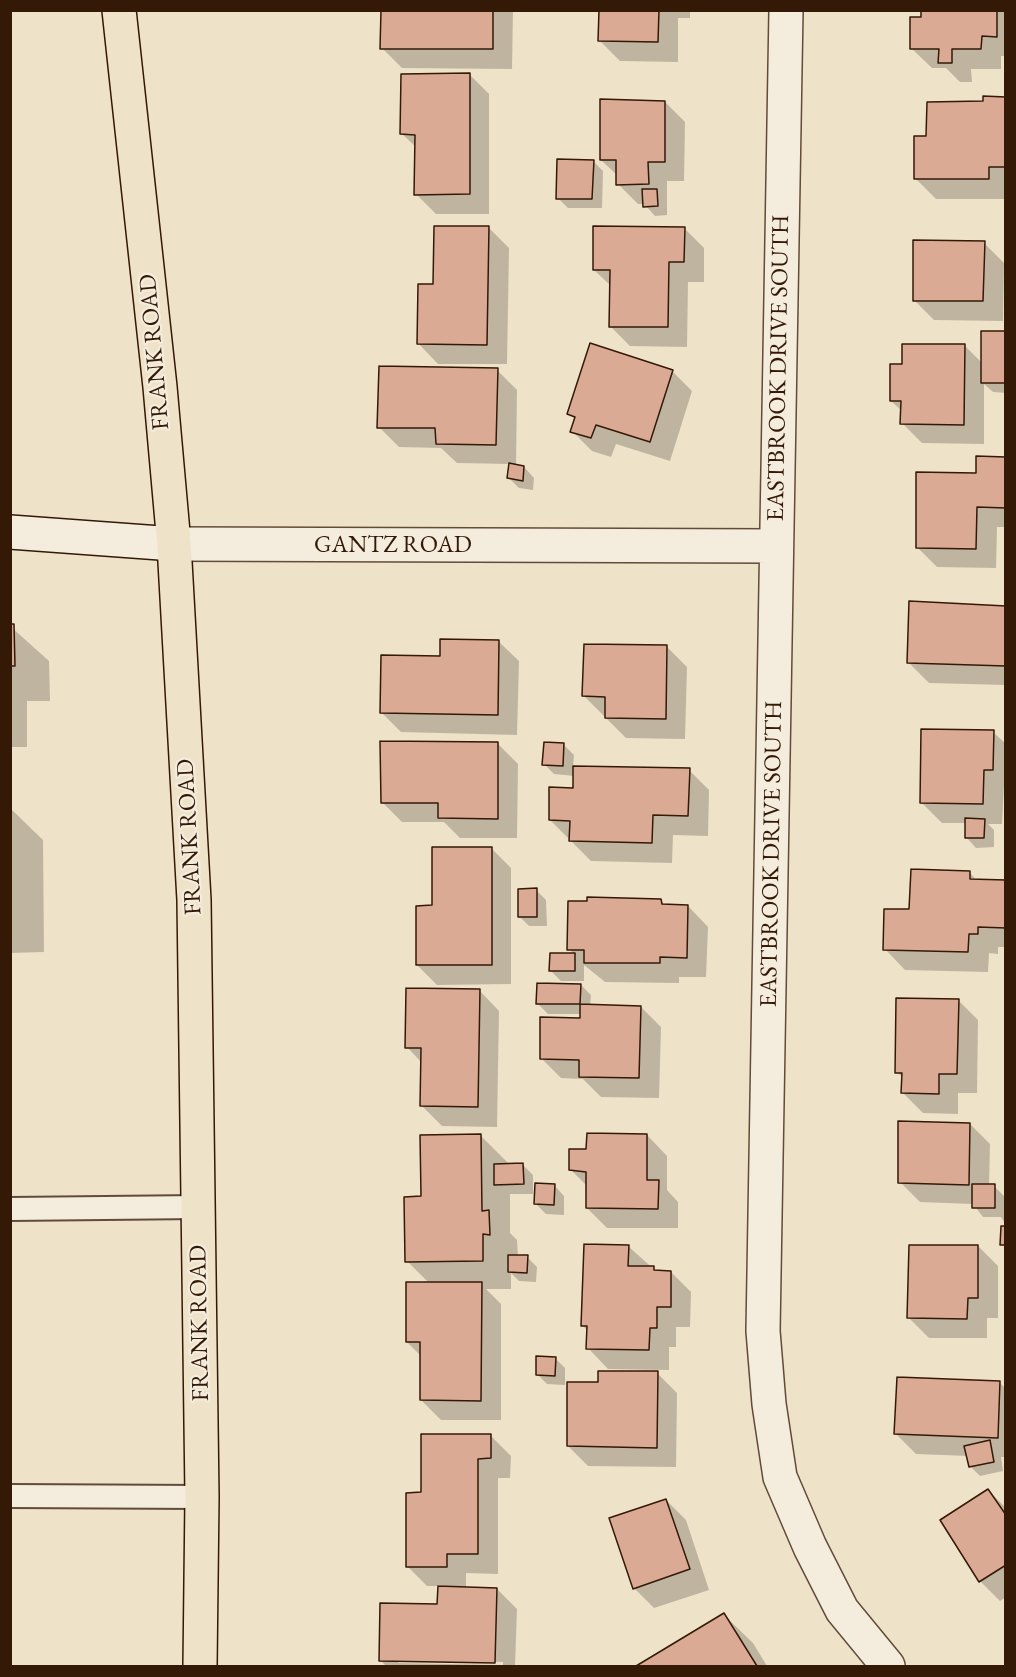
<!DOCTYPE html>
<style>
body{margin:0}
#map{position:relative;width:1016px;height:1677px;overflow:hidden;background:#eee2c9;font-family:"EB Garamond",serif}
canvas{display:block}
.frame{position:absolute;inset:0;border:12px solid #341907;pointer-events:none}
</style>
<div id="map">
<canvas width="1016" height="1677"></canvas>
<div class="frame"></div>
</div>
<script>
const ctx = document.querySelector('canvas').getContext('2d');
ctx.lineJoin = 'round';
function fill(path, color) {
  ctx.fillStyle = color;
  ctx.fill(path, 'evenodd');
}
function shape(rows) {
  const path = new Path2D();
  for (const r of rows) {
    path.moveTo(r[0], r[1]);
    for (let i = 2; i < r.length; i += 2) path.lineTo(r[i], r[i + 1]);
  }
  return path;
}
function stroke(path, color, width, dash) {
  ctx.strokeStyle = color;
  ctx.lineWidth = width;
  ctx.lineCap = dash ? 'butt' : 'round';
  ctx.setLineDash(dash || []);
  ctx.stroke(path);
}
function write(font, color, halo, rows, align = 'center') {
  ctx.font = font + ' "EB Garamond",serif';
  ctx.lineWidth = 4.5;
  ctx.setLineDash([]);
  ctx.textBaseline = 'middle';
  ctx.strokeStyle = halo;
  ctx.fillStyle = color;
  for (const [text, x, y, turn = 0] of rows) {
    ctx.save();
    ctx.translate(x, y);
    ctx.rotate((+turn || 0) * Math.PI / 180);
    ctx.textAlign = isNaN(turn) ? turn : align;
    if (halo) ctx.strokeText(text, 0, 0);
    ctx.fillText(text, 0, 0);
    ctx.restore();
  }
}
const shadow = shape([
 [382,10,513,10,512,69,402,68,382,48],
 [600,10,690,10,690,18,678,18,678,62,620,61,600,41],
 [922,10,1006,10,1006,56,1001,56,1001,69,971,69,972,82,960,82,946,68,932,68,911,48],
 [469,74,489,94,489,214,436,214,416,194,417,148,401,133],
 [1005,98,1006,199,936,199,916,179,928,137,985,102],
 [665,102,685,122,684,181,667,181,667,215,655,216,644,204,638,204,618,184,618,176,601,160],
 [593,161,603,171,602,208,568,208,558,198],
 [489,228,509,248,507,364,438,364,418,343,435,286],
 [684,228,704,248,704,282,688,282,687,347,630,346,610,326,611,286,594,270],
 [984,243,1004,263,1003,321,934,320,914,300],
 [1006,333,1006,393,993,392,984,384,984,444,922,443,902,423,902,411,891,401,903,365,965,346,983,364],
 [497,370,517,390,516,466,524,467,534,478,533,490,519,488,509,478,511,464,457,463,441,448,399,447,379,427],
 [672,371,692,391,670,461,616,444,611,457,592,451,572,431,576,420,569,414],
 [1006,458,1006,527,997,527,996,568,937,567,917,547,977,474],
 [1006,607,1006,685,929,683,909,663],
 [10,626,49,661,50,701,27,701,27,747,10,747],
 [498,641,519,661,517,735,401,732,381,712,441,658],
 [667,647,687,667,685,739,626,738,584,696],
 [993,732,1006,744,1002,824,988,824,994,830,994,847,976,848,966,837,966,823,942,823,922,803],
 [498,744,518,764,517,838,460,838,444,822,402,822,382,802],
 [564,745,574,755,573,767,689,770,709,790,708,836,673,835,672,863,591,861,550,820,575,790,575,776,554,774,544,764],
 [10,808,43,840,44,952,10,953],
 [491,848,511,868,511,984,437,985,417,965,433,907],
 [970,873,977,881,1006,882,1006,947,998,947,998,954,989,953,988,972,905,970,885,949,911,911],
 [536,890,546,900,547,926,529,926,519,916],
 [660,900,666,906,688,906,708,927,706,977,679,977,679,983,605,982,584,965,584,981,561,981,551,971,574,954,569,949],
 [581,985,591,995,590,1006,641,1007,661,1027,659,1098,601,1097,583,1079,561,1078,541,1058,582,1020,582,1014,548,1014,538,1004],
 [479,990,499,1011,497,1127,442,1126,422,1106,422,1063,407,1047],
 [958,1000,978,1020,977,1093,958,1093,958,1114,923,1113,903,1093,903,1078,897,1072],
 [970,1124,990,1144,989,1186,994,1186,1004,1196,1006,1225,1001,1217,983,1217,973,1204,920,1202,900,1182],
 [647,1135,667,1156,667,1190,678,1202,678,1228,607,1228,587,1208,587,1186,571,1170,588,1151],
 [481,1136,510,1165,523,1165,533,1175,533,1194,510,1194,510,1233,517,1240,518,1256,527,1257,537,1267,536,1282,519,1281,511,1273,511,1289,486,1289,501,1304,501,1420,441,1420,421,1400,421,1356,407,1342,429,1283,407,1261,422,1198],
 [554,1185,564,1196,564,1215,546,1214,536,1204],
 [628,1246,657,1272,671,1272,691,1292,690,1327,676,1327,676,1347,669,1347,669,1370,608,1369,588,1348,588,1331,583,1326],
 [978,1246,998,1266,998,1318,987,1318,987,1338,929,1338,909,1318],
 [555,1358,565,1368,565,1385,547,1384,537,1374],
 [657,1373,677,1393,676,1467,588,1466,568,1446,599,1383],
 [1000,1383,1006,1389,1006,1457,1001,1457,1003,1471,980,1476,970,1466,968,1456,916,1454,896,1434],
 [491,1436,511,1456,510,1478,498,1478,498,1574,466,1573,466,1588,497,1589,517,1609,515,1666,386,1666,380,1660,438,1606,439,1586,427,1586,407,1566,422,1494],
 [398,1660,503,1662,503,1665,398,1663],
 [988,1490,1006,1508,1006,1597,1000,1601,980,1581],
 [666,1500,686,1520,709,1590,654,1608,634,1588],
 [724,1615,753,1643,767,1666,639,1666]
]);
const building = shape([
 [381,10,493,10,493,49,380,49,381,10],
 [599,10,659,10,658,42,598,41,599,10],
 [921,10,997,10,997,37,982,36,981,49,952,49,952,63,938,63,939,49,910,49,910,17,921,17,921,10],
 [470,73,470,194,414,195,415,135,400,134,401,74,470,73],
 [983,96,1006,97,1006,167,989,167,989,179,914,179,914,136,926,136,927,102,983,101,983,96],
 [600,99,665,101,665,162,648,162,649,184,616,185,616,160,600,160,600,99],
 [557,159,594,160,592,199,556,199,557,159],
 [642,189,657,189,658,206,643,207,642,189],
 [434,226,489,226,487,345,417,344,418,284,433,284,434,226],
 [593,226,685,227,684,262,669,262,668,327,609,327,610,270,593,270,593,226],
 [913,240,985,241,983,301,913,301,913,240],
 [981,331,1006,331,1006,383,981,383,981,331],
 [590,343,673,370,650,442,596,425,591,438,570,432,575,417,567,414,590,343],
 [902,344,965,344,964,425,900,424,901,401,890,401,890,364,902,364,902,344],
 [379,366,498,368,496,445,436,444,435,428,377,428,379,366],
 [976,456,1006,457,1006,508,977,507,976,549,916,548,916,472,976,473,976,456],
 [509,463,524,466,523,481,507,478,509,463],
 [909,601,1006,606,1006,666,907,663,909,601],
 [10,624,14,624,15,666,10,666,10,624],
 [440,639,499,640,498,715,380,713,381,655,440,656,440,639],
 [584,644,667,645,666,719,605,718,605,697,582,696,584,644],
 [921,729,994,730,993,770,984,770,983,804,920,803,921,729],
 [380,741,498,742,498,819,438,818,438,803,381,803,380,741],
 [544,742,564,743,563,766,542,765,544,742],
 [573,766,690,768,688,816,653,815,652,843,569,841,570,821,549,820,549,787,573,788,573,766],
 [965,818,985,819,984,838,965,838,965,818],
 [432,847,492,847,492,965,416,965,416,906,432,905,432,847],
 [911,869,970,871,970,879,1006,880,1006,928,978,927,978,934,969,934,968,952,883,950,884,909,909,909,911,869],
 [537,888,537,917,518,917,518,889,537,888],
 [587,897,661,899,662,904,688,905,687,958,660,957,660,963,584,963,584,950,567,950,568,901,587,901,587,897],
 [550,953,575,953,575,971,549,971,550,953],
 [537,983,581,984,580,1004,536,1004,537,983],
 [406,988,480,989,478,1107,420,1106,421,1048,405,1048,406,988],
 [896,998,959,999,957,1074,939,1074,939,1094,901,1093,902,1073,895,1073,896,998],
 [580,1004,641,1006,639,1078,579,1077,579,1060,540,1059,540,1017,580,1018,580,1004],
 [898,1121,970,1123,969,1185,898,1183,898,1121],
 [587,1133,647,1134,647,1180,659,1180,658,1209,586,1208,586,1172,569,1170,569,1149,586,1149,587,1133],
 [481,1134,482,1211,489,1210,490,1235,483,1234,483,1261,405,1262,404,1197,421,1196,420,1135,481,1134],
 [523,1163,524,1184,494,1185,494,1164,523,1163],
 [535,1183,555,1184,554,1205,534,1204,535,1183],
 [972,1184,995,1184,995,1208,972,1208,972,1184],
 [1001,1226,1006,1226,1006,1245,1000,1245,1001,1226],
 [584,1244,629,1245,628,1266,654,1266,654,1270,671,1271,671,1307,657,1307,657,1328,650,1328,649,1350,586,1349,587,1326,581,1326,584,1244],
 [909,1245,978,1245,978,1298,968,1298,967,1319,907,1318,909,1245],
 [508,1255,528,1255,527,1273,508,1272,508,1255],
 [406,1282,482,1282,481,1401,420,1400,420,1342,406,1342,406,1282],
 [536,1356,556,1357,555,1376,536,1375,536,1356],
 [598,1371,658,1371,657,1448,567,1446,567,1382,598,1382,598,1371],
 [897,1377,1000,1381,998,1438,894,1434,897,1377],
 [421,1434,491,1434,491,1458,478,1459,478,1554,447,1554,447,1567,406,1567,406,1493,421,1492,421,1434],
 [990,1440,994,1462,969,1467,964,1446,990,1440],
 [988,1489,1006,1515,1006,1565,979,1582,940,1520,988,1489],
 [666,1499,690,1569,633,1589,609,1518,666,1499],
 [438,1586,497,1588,495,1663,379,1661,380,1603,437,1604,438,1586],
 [724,1613,757,1666,636,1666,656,1654,724,1613]
]);
const lane = shape([
 [10,1209,199,1207],
 [10,1496,202,1497]
]);
const street = shape([
 [786,10,763,1331,769,1404,780,1477,810,1547,842,1610,888,1666],
 [174,544,776,546]
]);
const secondary = shape([
 [10,532,174,544]
]);
const primary = shape([
 [119,10,160,387,174,544,194,900,202,1497,200,1666]
]);
const streetNames = [
 ["FRANK ROAD",155,352,-95],
 ["EASTBROOK DRIVE SOUTH",779,368,-89],
 ["GANTZ ROAD",393,545],
 ["FRANK ROAD",190,837,-93],
 ["EASTBROOK DRIVE SOUTH",772,854,-89],
 ["FRANK ROAD",200,1323,-91]
];
fill(shadow, '#0003');
fill(building, '#dbaa94');
stroke(building, '#341907', 1.5);
stroke(lane, '#624b38', 26);
stroke(street, '#624b38', 36);
stroke(secondary, '#341907', 36);
stroke(primary, '#341907', 36);
stroke(lane, '#f4ecdc', 22);
stroke(street, '#f4ecdc', 33);
stroke(secondary, '#f4ecdc', 33);
stroke(primary, '#eee2c9', 33);
write('24px', '#341907', '#f4ecdc', streetNames);
</script>
